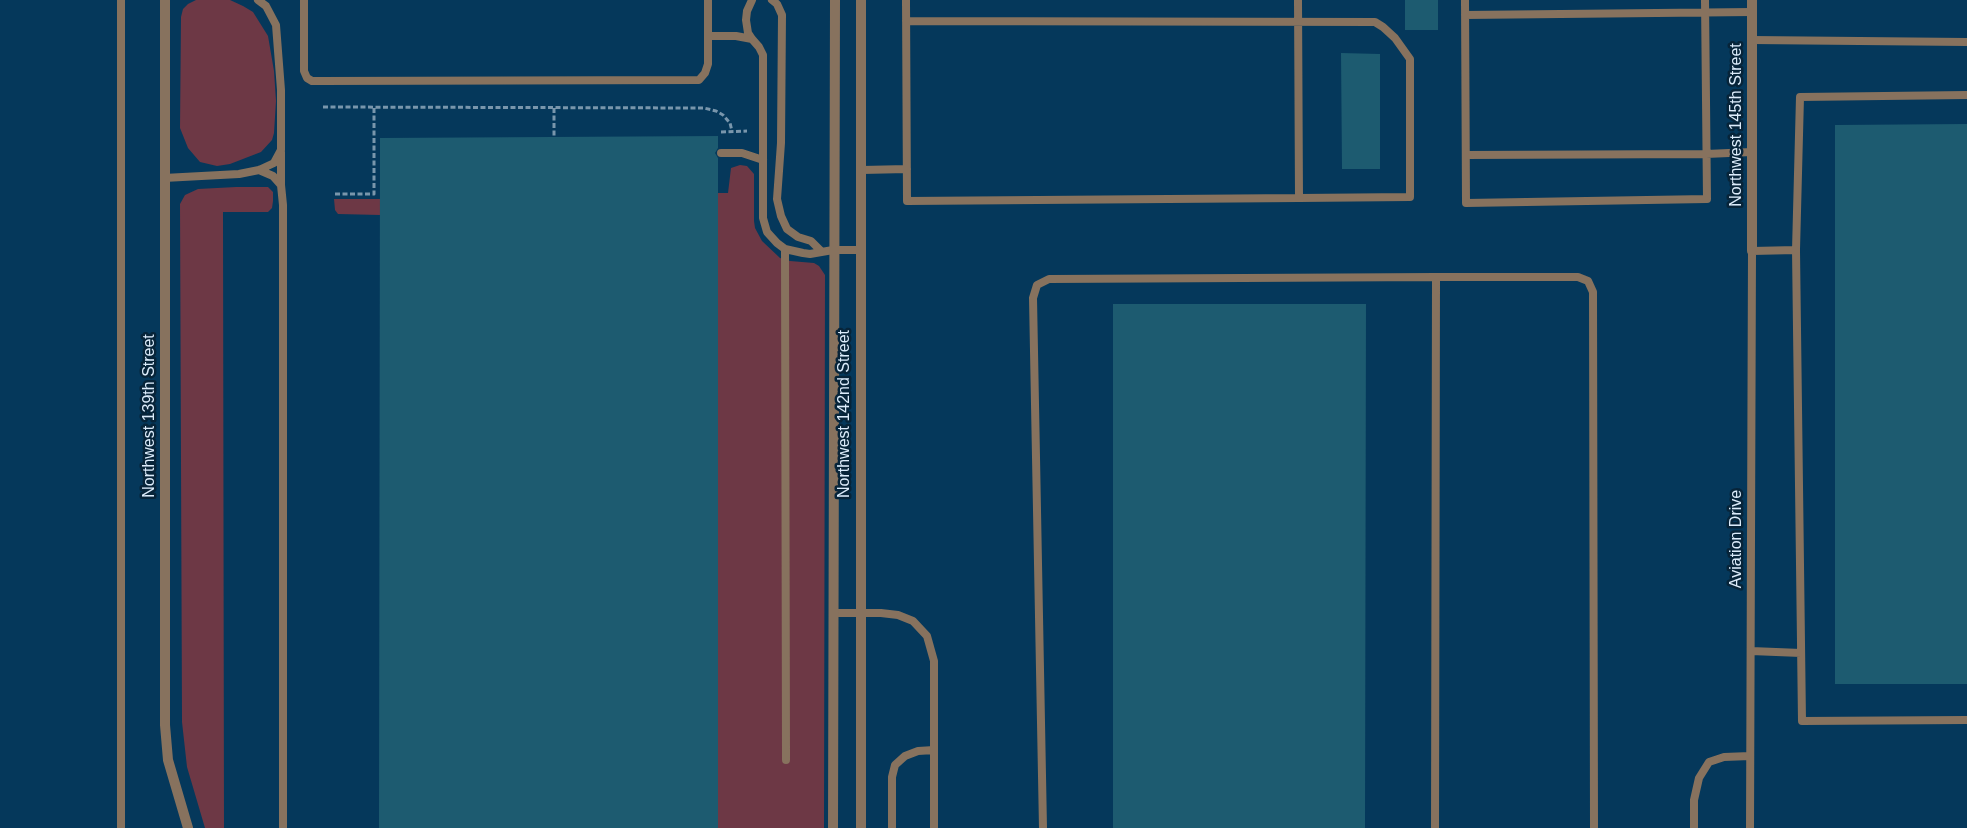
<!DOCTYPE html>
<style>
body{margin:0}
canvas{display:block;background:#022e4c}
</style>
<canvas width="1967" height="828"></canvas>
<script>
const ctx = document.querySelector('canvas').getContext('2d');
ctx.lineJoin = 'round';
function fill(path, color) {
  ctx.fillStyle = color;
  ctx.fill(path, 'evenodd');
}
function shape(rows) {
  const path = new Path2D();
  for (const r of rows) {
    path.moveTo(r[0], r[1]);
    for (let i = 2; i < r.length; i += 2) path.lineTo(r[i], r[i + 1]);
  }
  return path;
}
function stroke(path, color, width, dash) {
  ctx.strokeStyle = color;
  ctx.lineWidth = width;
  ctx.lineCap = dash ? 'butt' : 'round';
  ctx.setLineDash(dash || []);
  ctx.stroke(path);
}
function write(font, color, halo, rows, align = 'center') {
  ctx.font = font + ' Helvetica,sans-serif';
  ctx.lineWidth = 5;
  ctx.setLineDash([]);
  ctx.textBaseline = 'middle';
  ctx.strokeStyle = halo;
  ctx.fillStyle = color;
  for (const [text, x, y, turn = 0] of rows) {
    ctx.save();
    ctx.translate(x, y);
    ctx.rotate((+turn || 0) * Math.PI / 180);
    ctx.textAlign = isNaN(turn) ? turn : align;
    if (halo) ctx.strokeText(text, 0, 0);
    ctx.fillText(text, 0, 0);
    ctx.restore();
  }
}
const built = shape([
 [0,0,1967,0,1967,828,0,828]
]);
const green = shape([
 [196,0,230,0,243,6,253,12,268,36,274,71,276,101,274,133,272,140,261,152,230,164,217,166,200,162,188,148,180,128,181,17,183,9,188,4],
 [740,165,747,166,754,174,754,221,755,228,762,241,780,258,790,261,814,263,819,266,825,275,824,828,718,828,718,193,728,193,731,168],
 [236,187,268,187,273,192,273,201,272,208,268,212,223,212,224,828,205,828,187,767,182,722,180,204,185,195,198,189],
 [334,199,380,199,380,215,338,214,335,210]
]);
const building = shape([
 [1405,0,1438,0,1438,30,1405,30],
 [1341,53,1380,54,1380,169,1342,169],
 [1967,124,1967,684,1835,684,1835,125],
 [718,136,718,148,715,153,718,158,718,828,379,828,380,138],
 [1113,304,1366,304,1365,828,1113,828]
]);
const path = shape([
 [323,107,704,108,716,111,723,115,730,123,732,131],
 [554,108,554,137],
 [721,132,747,131],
 [335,194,374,194,374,107]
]);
const lane = shape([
 [121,0,121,828],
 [304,0,304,71,307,78,312,81,321,81,699,80,705,73,708,64,708,0],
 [772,0,777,4,782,15,781,143,777,199,781,216,787,229,798,237,811,241,821,251],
 [906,0,907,201,1299,198,1298,0],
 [1465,0,1466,203,1707,199,1705,0],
 [1465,15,1752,12],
 [906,21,1375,22,1383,27,1395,38,1410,59,1410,197,1299,198],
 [708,36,736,36,752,39,759,47,763,55,763,218,767,232,777,243,785,249,803,253,810,254,833,250,861,250],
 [752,39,748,33,746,20,747,11,752,0],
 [1752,40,1967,42],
 [281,152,281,185],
 [721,153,742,153,763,160],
 [1466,155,1706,154,1752,152],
 [259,170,273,176,281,185,283,205,283,828],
 [862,170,907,169],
 [164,178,239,174,259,170,274,163,281,150,281,90,276,25,266,6,258,0],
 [785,249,786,760],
 [1796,250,1800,97,1967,95],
 [833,613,881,613,898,615,913,621,927,636,934,661,934,828],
 [1751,651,1801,653],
 [892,828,892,777,895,765,905,756,918,751,934,750],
 [1043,828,1033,298,1037,285,1049,279,1436,277,1578,277,1588,281,1593,292,1594,828],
 [1435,828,1436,277],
 [1694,828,1694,800,1699,778,1709,762,1724,757,1750,756],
 [1750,828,1752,251,1796,250,1802,721,1967,720]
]);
const street = shape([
 [165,0,165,725,168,760,188,828],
 [861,0,861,828],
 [1752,0,1752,251],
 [833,828,835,0]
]);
const streetNames = [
 ["Northwest 145th Street",1737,125,-90],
 ["Northwest 142nd Street",845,414,-90],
 ["Northwest 139th Street",150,416,-90],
 ["Aviation Drive",1737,539,-90]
];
fill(built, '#05385b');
fill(green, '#6d3845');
fill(building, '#1d5b70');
stroke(path, '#7996ac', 3, [5, 2.5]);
stroke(lane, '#87725e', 8);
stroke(street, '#87725e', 10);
write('16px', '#dcecfb', '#072439', streetNames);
</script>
